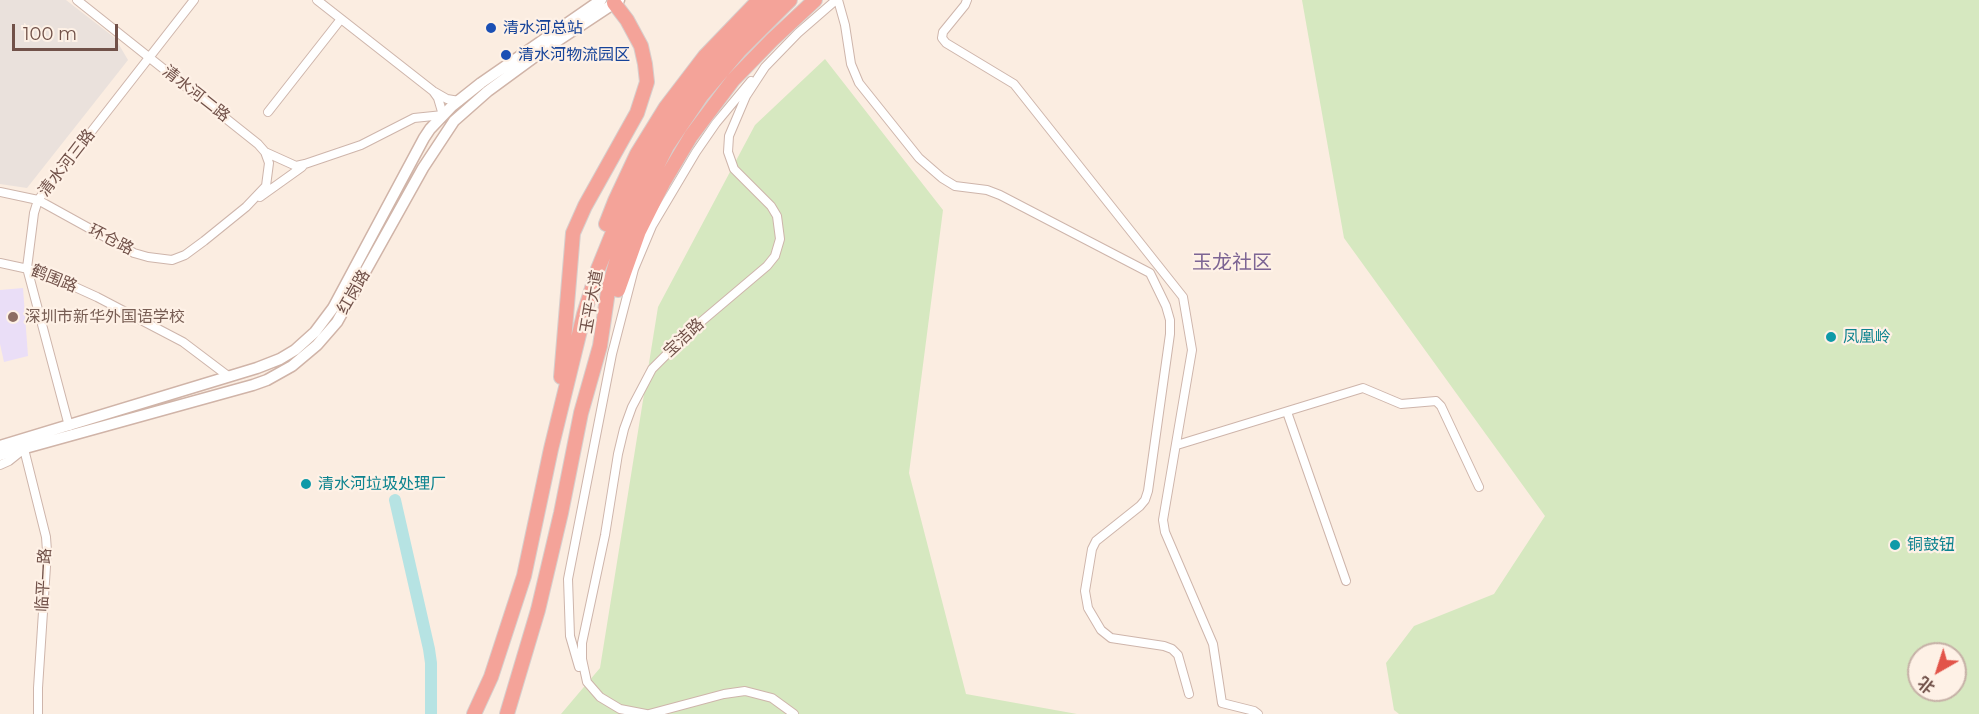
<!DOCTYPE html>
<meta charset="utf-8">
<style>
body{margin:0}
#map{position:relative;width:1979px;height:714px;overflow:hidden;background:#fbede1;font-family:Montserrat,"Noto Sans SC",sans-serif}
canvas{display:block}
.north{position:absolute;left:1907px;top:642px;width:60px;height:60px;box-sizing:border-box;background:#fef1e6;border:2px solid #c6b1a7;border-radius:50%;rotate:219deg;font-size:16px;font-weight:700;line-height:24px;text-align:center;color:#715149}
.north::after{content:'';display:block;margin:auto;width:21px;height:27px;background:#e25449;clip-path:polygon(50% 0,100% 100%,50% 72%,0 100%)}
.scale{position:absolute;left:12px;top:24px;width:106px;height:27px;box-sizing:border-box;border:3px solid #715149;border-top:0;padding-left:8px;font-size:18px;line-height:21px;white-space:nowrap;color:#715149;-webkit-text-stroke:4px #fef1e6;paint-order:stroke}
</style>
<div id="map">
<canvas width="1979" height="714"></canvas>
<div class="north">北</div>
<div class="scale">100 m</div>
</div>
<script>
const ctx = document.querySelector('canvas').getContext('2d');
ctx.lineJoin = 'round';
function fill(path, color) {
  ctx.fillStyle = color;
  ctx.fill(path, 'evenodd');
}
function shape(rows) {
  const path = new Path2D();
  for (const r of rows) {
    path.moveTo(r[0], r[1]);
    for (let i = 2; i < r.length; i += 2) path.lineTo(r[i], r[i + 1]);
  }
  return path;
}
function stroke(path, color, width, dash) {
  ctx.strokeStyle = color;
  ctx.lineWidth = width;
  ctx.lineCap = dash ? 'butt' : 'round';
  ctx.setLineDash(dash || []);
  ctx.stroke(path);
}
function write(font, color, halo, rows, align = 'center') {
  ctx.font = font + ' Montserrat,"Noto Sans SC",sans-serif';
  ctx.lineWidth = 4.5;
  ctx.setLineDash([]);
  ctx.textBaseline = 'middle';
  ctx.strokeStyle = halo;
  ctx.fillStyle = color;
  for (const [text, x, y, turn = 0] of rows) {
    ctx.save();
    ctx.translate(x, y);
    ctx.rotate((+turn || 0) * Math.PI / 180);
    ctx.textAlign = isNaN(turn) ? turn : align;
    if (halo) ctx.strokeText(text, 0, 0);
    ctx.fillText(text, 0, 0);
    ctx.restore();
  }
}
const industrial = shape([
 [0,0,66,0,115,38,128,60,27,188,0,184]
]);
const education = shape([
 [23,288,28,356,4,362,0,344,0,290]
]);
const green = shape([
 [1302,0,1979,0,1979,714,1399,714,1394,710,1386,663,1414,626,1494,594,1545,516,1344,238],
 [1919,654,1955,654,1955,690,1919,690],
 [825,59,943,210,909,473,966,694,1077,714,561,714,600,668,658,307,755,125]
]);
const river = shape([
 [395,500,429,649,431,663,431,714]
]);
const street = shape([
 [317,0,433,91,447,99,459,101],
 [838,0,845,25,851,64,859,83,919,158,942,178,955,186,987,190,1000,195,1150,273,1166,306,1170,320,1170,334,1148,491,1145,500,1140,506,1096,541,1092,549,1085,591,1088,608,1101,630,1111,638,1164,646,1172,649,1178,655,1189,694],
 [967,0,965,5,943,32,942,38,946,43,1014,84,1183,297,1192,350,1163,520,1165,532,1213,644,1222,703,1254,711,1258,714],
 [268,112,341,19],
 [265,152,296,166,305,164,361,145,414,118,443,115,438,98,433,91],
 [0,192,38,200,134,253,148,257,172,260,185,255,204,241,246,207,266,186,269,163,265,152,258,144,77,0],
 [260,197,302,167],
 [0,263,42,272,97,297,183,342,228,376],
 [1287,412,1346,581],
 [69,426,27,268,34,213,38,200,194,0],
 [1177,445,1363,388,1401,404,1436,401,1441,406,1479,487],
 [0,465,9,461,24,449,46,537,47,551,38,688,38,714],
 [579,667,570,636,568,579,612,354,634,269,652,226,696,152,716,123,751,81],
 [646,714,620,709,600,697,587,682,582,659,582,643,605,535,618,454,624,429,632,407,652,369,689,332,767,266,775,256,780,239,777,216,771,206,734,169,728,152,729,136,746,96,765,67,798,33,836,0],
 [649,714,724,694,745,691,772,698,794,714]
]);
const secondary = shape([
 [0,446,257,368,280,359,295,350,315,332,333,308,424,138,430,129,452,106,481,83,601,0],
 [0,455,253,385,267,380,292,366,317,345,337,322,423,168,454,121,488,91,548,47,619,0]
]);
const highway = shape([
 [606,224,615,201,637,154,666,107,705,56,759,0],
 [618,290,639,231,663,183,691,136,733,80,772,40,815,0],
 [561,377,573,233,585,206,637,113,647,82,645,64,641,46,627,20,614,3],
 [474,714,491,677,524,576,551,449,584,314,598,269,628,195,670,122,702,80,741,33,775,0],
 [507,714,538,610,561,513,581,413,600,346,608,291,621,245,631,218,667,146,701,96,740,50,790,0]
]);
const markers = [
 [491,28,6,"#1a4fb4"],
 [506,55,6,"#1a4fb4"],
 [13,317,6,"#8d6e63"],
 [1831,337,6,"#0f9aa8"],
 [306,484,6,"#0f9aa8"],
 [1895,545,6,"#0f9aa8"]
];
const transitNames = [
 ["清水河总站",503,28],
 ["清水河物流园区",518,55]
];
const streetNames = [
 ["清水河二路",196,94,38],
 ["清水河三路",67,163,-52],
 ["环仓路",111,240,27],
 ["鹤围路",54,279,22],
 ["红岗路",354,292,-60],
 ["玉平大道",592,302,-80],
 ["宝洁路",684,338,-43],
 ["临平一路",44,580,-87]
];
const educationNames = [
 ["深圳市新华外国语学校",25,317]
];
const cultureNames = [
 ["凤凰岭",1843,337],
 ["清水河垃圾处理厂",318,484],
 ["铜鼓钮",1907,545]
];
const quarterNames = [
 ["玉龙社区",1232,263]
];
fill(industrial, '#eae1dc');
fill(education, '#eadef7');
fill(green, '#d6e8c0');
stroke(river, '#b6e3e3', 12);
stroke(street, '#ceb5ab', 10);
stroke(secondary, '#d0b4a8', 13);
stroke(highway, '#d7cecc', 16);
stroke(street, '#fff', 8);
stroke(secondary, '#fff', 10);
stroke(highway, '#f4a399', 14);
for (const [x, y, r, color] of markers) {
  const dot = new Path2D();
  dot.arc(x, y, r, 0, 2 * Math.PI);
  ctx.fillStyle = color;
  ctx.fill(dot);
  stroke(dot, '#fef1e6', 2);
}
write('16px', '#164399', '#fef1e6', transitNames, 'left');
write('16px', '#715149', '#fef1e6', streetNames);
write('16px', '#785e54', '#fef1e6', educationNames, 'left');
write('16px', '#0d838f', '#fef1e6', cultureNames, 'left');
write('20px', '#7d6594', '#fef1e6', quarterNames);
</script>
